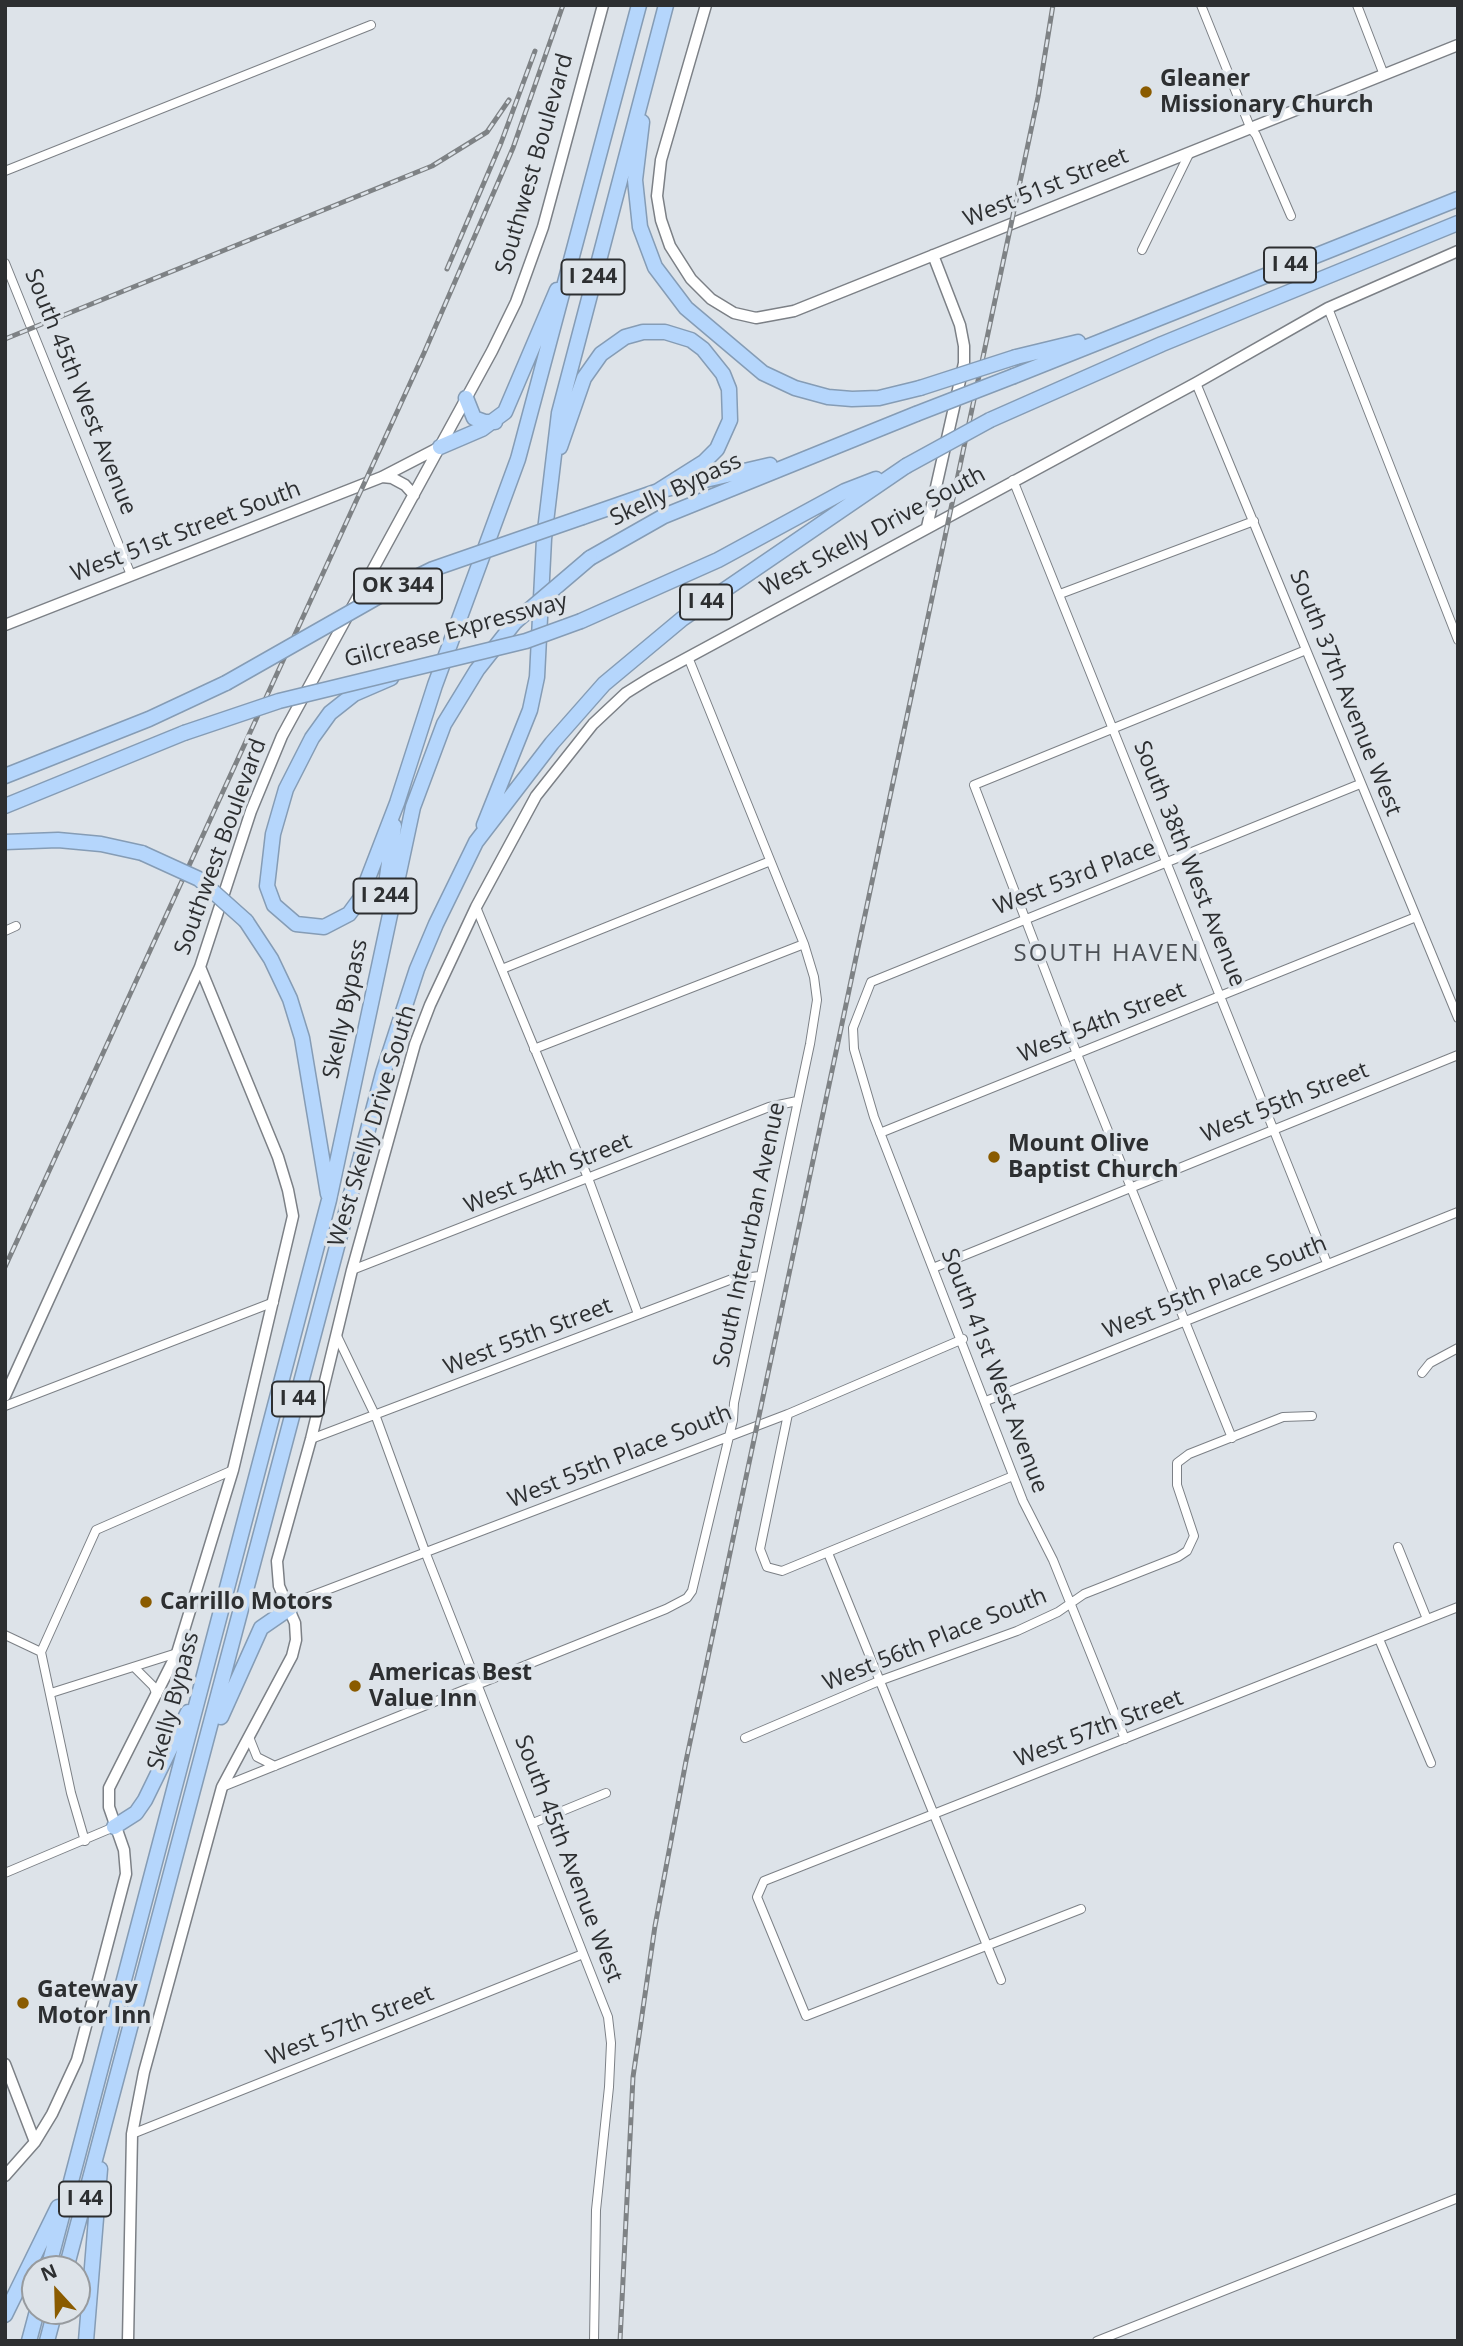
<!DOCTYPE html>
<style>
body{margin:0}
#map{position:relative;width:1463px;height:2346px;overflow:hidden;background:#dde3e9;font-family:"Open Sans",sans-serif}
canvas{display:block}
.frame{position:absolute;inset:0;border:7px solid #2d2f31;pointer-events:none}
.north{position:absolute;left:21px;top:2255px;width:70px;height:70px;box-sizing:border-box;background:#dde3e9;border:2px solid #979b9f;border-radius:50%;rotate:338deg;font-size:19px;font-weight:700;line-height:28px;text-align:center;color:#2d2f31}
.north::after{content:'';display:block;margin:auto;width:24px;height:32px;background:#8a5b00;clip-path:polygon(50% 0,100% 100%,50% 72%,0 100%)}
</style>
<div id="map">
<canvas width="1463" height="2346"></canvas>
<div class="frame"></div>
<div class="north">N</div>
</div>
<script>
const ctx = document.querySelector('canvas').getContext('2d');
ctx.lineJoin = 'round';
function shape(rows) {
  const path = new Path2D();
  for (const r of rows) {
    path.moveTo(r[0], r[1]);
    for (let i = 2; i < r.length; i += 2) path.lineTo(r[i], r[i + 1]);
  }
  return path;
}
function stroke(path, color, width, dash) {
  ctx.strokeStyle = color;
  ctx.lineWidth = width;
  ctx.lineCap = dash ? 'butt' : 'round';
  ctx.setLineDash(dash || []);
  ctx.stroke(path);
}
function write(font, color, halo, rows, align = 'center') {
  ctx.font = font + ' "Open Sans",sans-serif';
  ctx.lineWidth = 7;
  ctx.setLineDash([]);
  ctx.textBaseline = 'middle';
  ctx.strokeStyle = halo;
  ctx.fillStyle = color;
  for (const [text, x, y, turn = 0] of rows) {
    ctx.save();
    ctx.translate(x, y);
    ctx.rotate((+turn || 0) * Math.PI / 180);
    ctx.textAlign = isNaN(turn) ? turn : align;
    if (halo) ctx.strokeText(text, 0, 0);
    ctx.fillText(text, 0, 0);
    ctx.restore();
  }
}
const street = shape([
 [1201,5,1250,127,1256,135,1291,216],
 [1357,5,1384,75],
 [5,171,371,25],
 [1142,250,1189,154],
 [5,263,131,575],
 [1328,308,1458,640],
 [1196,383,1458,1018],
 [1013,480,1327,1263],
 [1060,594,1254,521],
 [476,907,588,1178,638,1314],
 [5,931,16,926],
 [502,969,768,862],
 [534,1049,804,944],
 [880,1133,1416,917],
 [933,1268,1458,1055],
 [352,1270,769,1107,797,1101],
 [337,1336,376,1417,426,1554,608,2017,611,2043,609,2087,596,2210,594,2341],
 [1422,1373,1430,1363,1458,1348],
 [986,1401,1458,1212],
 [5,1406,274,1302],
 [788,1414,760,1549,767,1567,782,1571,1013,1476],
 [1232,1438,1077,1054,974,785,1306,650],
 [311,1439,732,1279,760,1276],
 [1398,1547,1427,1619],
 [828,1553,1001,1980],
 [290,1608,303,1599,788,1414,963,1339],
 [5,1635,41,1652],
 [1379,1639,1431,1763],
 [135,1668,153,1686,157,1695],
 [51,1693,177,1653],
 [249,1737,257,1757,275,1766],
 [745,1738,879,1681,1017,1631,1058,1612,1084,1594,1178,1557,1187,1551,1194,1536,1177,1485,1177,1463,1189,1454,1283,1417,1312,1416],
 [1125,1739,1053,1560,1023,1501,874,1117,854,1049,853,1028,871,982,1360,784],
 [222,1787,666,1609,687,1598,692,1591,733,1420,734,1403,810,1044,817,1000,814,977,804,944,688,657],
 [533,1823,606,1793],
 [85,1841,71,1793,41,1652,96,1530,233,1470],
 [5,1873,114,1827],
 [1081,1909,806,2016,757,1897,764,1881,1458,1607],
 [132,2134,583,1954],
 [1097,2341,1458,2198]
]);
const secondary = shape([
 [706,5,661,160,657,196,661,220,670,246,691,279,711,299,734,313,756,318,794,311,1458,45],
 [382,477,392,478,405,485,414,495],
 [927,527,964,363,964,346,960,325,933,255],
 [5,625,382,477,440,447],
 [5,1396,200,967,251,811,282,736,492,351,516,302,543,227,603,5],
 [5,2064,35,2142],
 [5,2176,35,2142,52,2114,77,2060,126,1874,124,1850,109,1807,109,1788,177,1653,233,1470,293,1216,288,1190,278,1157,200,967],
 [128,2341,132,2134,144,2072,222,1787,292,1656,296,1640,295,1623,279,1586,277,1561,311,1439,352,1270,415,1044,430,1005,476,907,536,796,593,724,626,693,650,678,1196,383,1328,308,1458,251]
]);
const highway = shape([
 [642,122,635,180,640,227,655,267,686,308,763,373,795,388,828,397,852,399,879,398,920,388],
 [1016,357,1078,342],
 [1014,376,1458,199],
 [466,398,474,418,485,422,495,422],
 [990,420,1162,344,1458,223],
 [440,447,482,429,505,412,557,290],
 [560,447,584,378,601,354,625,337,643,332,665,332,691,340,703,349,723,374,729,389,730,420,717,449,704,462,658,491],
 [583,517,658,491,770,465],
 [590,558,664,516,916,414],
 [581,621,718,560,845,491,876,479],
 [391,678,354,694,330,713,312,738,286,789,273,834,267,886,274,905,296,924,324,927,349,914,360,899,397,803,435,685,518,459,639,5],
 [5,776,149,719,226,683],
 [5,806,184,733],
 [484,825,530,710,537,677,544,539,559,413,666,5],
 [5,842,58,840,101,844,142,853],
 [384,899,394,826],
 [246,921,271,959,290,999,302,1038,328,1194],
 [221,1717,261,1628,290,1608],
 [114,1827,136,1813,145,1800,188,1712],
 [48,2269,329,1200,413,807,444,724,477,670,515,622],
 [66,2269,383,1073,417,969,436,924,476,842,552,743,604,684,682,619,906,466],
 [5,2315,58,2207],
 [29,2341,37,2311],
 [47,2341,55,2311],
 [86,2341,100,2169]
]);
const rail = shape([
 [447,269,501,143,535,51],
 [5,339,432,166,487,132,509,100],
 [5,1267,424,353,513,148,563,5],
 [620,2341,633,2077,655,1926,686,1761,1038,97,1053,5]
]);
const highwayBridge = shape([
 [920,388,1016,357],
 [916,414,1014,376],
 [906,466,990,420],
 [515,622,590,558],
 [226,683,388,591,433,569,583,517],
 [184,733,279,701,526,641,581,621],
 [142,853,199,879,246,921]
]);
const markers = [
 [1146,92,7,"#8a5b00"],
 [994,1157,7,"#8a5b00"],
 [146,1602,7,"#8a5b00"],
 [355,1686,7,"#8a5b00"],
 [23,2003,7,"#8a5b00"]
];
const shields = [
 [1290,265,52],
 [593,277,63],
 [398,586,88],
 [706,602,52],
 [385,896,63],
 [298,1399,52],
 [85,2199,52]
];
const shieldNames = [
 ["I 44",1290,265],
 ["I 244",593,277],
 ["OK 344",398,586],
 ["I 44",706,602],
 ["I 244",385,896],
 ["I 44",298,1399],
 ["I 44",85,2199]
];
const poiNames = [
 ["Gleaner",1160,79],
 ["Missionary Church",1160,105],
 ["Mount Olive",1008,1144],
 ["Baptist Church",1008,1170],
 ["Carrillo Motors",160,1602],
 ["Americas Best",369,1673],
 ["Value Inn",369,1699],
 ["Gateway",37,1990],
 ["Motor Inn",37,2016]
];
const streetNames = [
 ["Southwest Boulevard",535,164,-74],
 ["West 51st Street",1046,188,-22],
 ["South 45th West Avenue",80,392,68],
 ["Skelly Bypass",676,490,-25],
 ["West 51st Street South",186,532,-21],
 ["West Skelly Drive South",873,532,-28],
 ["Gilcrease Expressway",456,631,-15],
 ["South 37th Avenue West",1345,693,68],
 ["Southwest Boulevard",221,847,-70],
 ["South 38th West Avenue",1189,864,68],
 ["West 53rd Place",1075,878,-21],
 ["Skelly Bypass",346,1009,-78],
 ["West 54th Street",1102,1023,-22],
 ["West 55th Street",1285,1103,-22],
 ["West Skelly Drive South",373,1126,-73],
 ["West 54th Street",548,1174,-22],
 ["South Interurban Avenue",750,1235,-78],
 ["West 55th Place South",1215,1288,-22],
 ["West 55th Street",528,1337,-21],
 ["South 41st West Avenue",994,1371,69],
 ["West 55th Place South",620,1457,-22],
 ["West 56th Place South",935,1640,-22],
 ["Skelly Bypass",174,1701,-75],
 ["West 57th Street",1099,1729,-21],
 ["South 45th Avenue West",568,1859,69],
 ["West 57th Street",350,2026,-22]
];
const neighbourhoodNames = [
 ["SOUTH HAVEN",1107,954]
];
stroke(street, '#7c8086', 10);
stroke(secondary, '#7c8086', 13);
stroke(highway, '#859cb5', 17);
stroke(street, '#fff', 8);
stroke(secondary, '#fff', 10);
stroke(highway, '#b5d6fc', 14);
stroke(rail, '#7e8285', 5);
stroke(rail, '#dde3e9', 2.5, [8]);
stroke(highwayBridge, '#859cb5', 17, []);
stroke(highwayBridge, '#b5d6fc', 14);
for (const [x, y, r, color] of markers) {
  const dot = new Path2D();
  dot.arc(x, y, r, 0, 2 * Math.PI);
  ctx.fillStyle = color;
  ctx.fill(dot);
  stroke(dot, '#dde3e9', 2.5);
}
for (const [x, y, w] of shields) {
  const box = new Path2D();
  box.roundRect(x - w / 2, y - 17.5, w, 35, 5);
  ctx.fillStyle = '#dde3e9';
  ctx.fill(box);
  stroke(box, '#2d2f31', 2);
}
write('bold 21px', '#2d2f31', null, shieldNames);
write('bold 23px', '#2d2f31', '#dde3e9', poiNames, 'left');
write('23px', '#2d2f31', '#dde3e9', streetNames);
ctx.letterSpacing = '2px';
write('24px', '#4b4f54', '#dde3e9', neighbourhoodNames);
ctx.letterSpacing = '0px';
</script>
